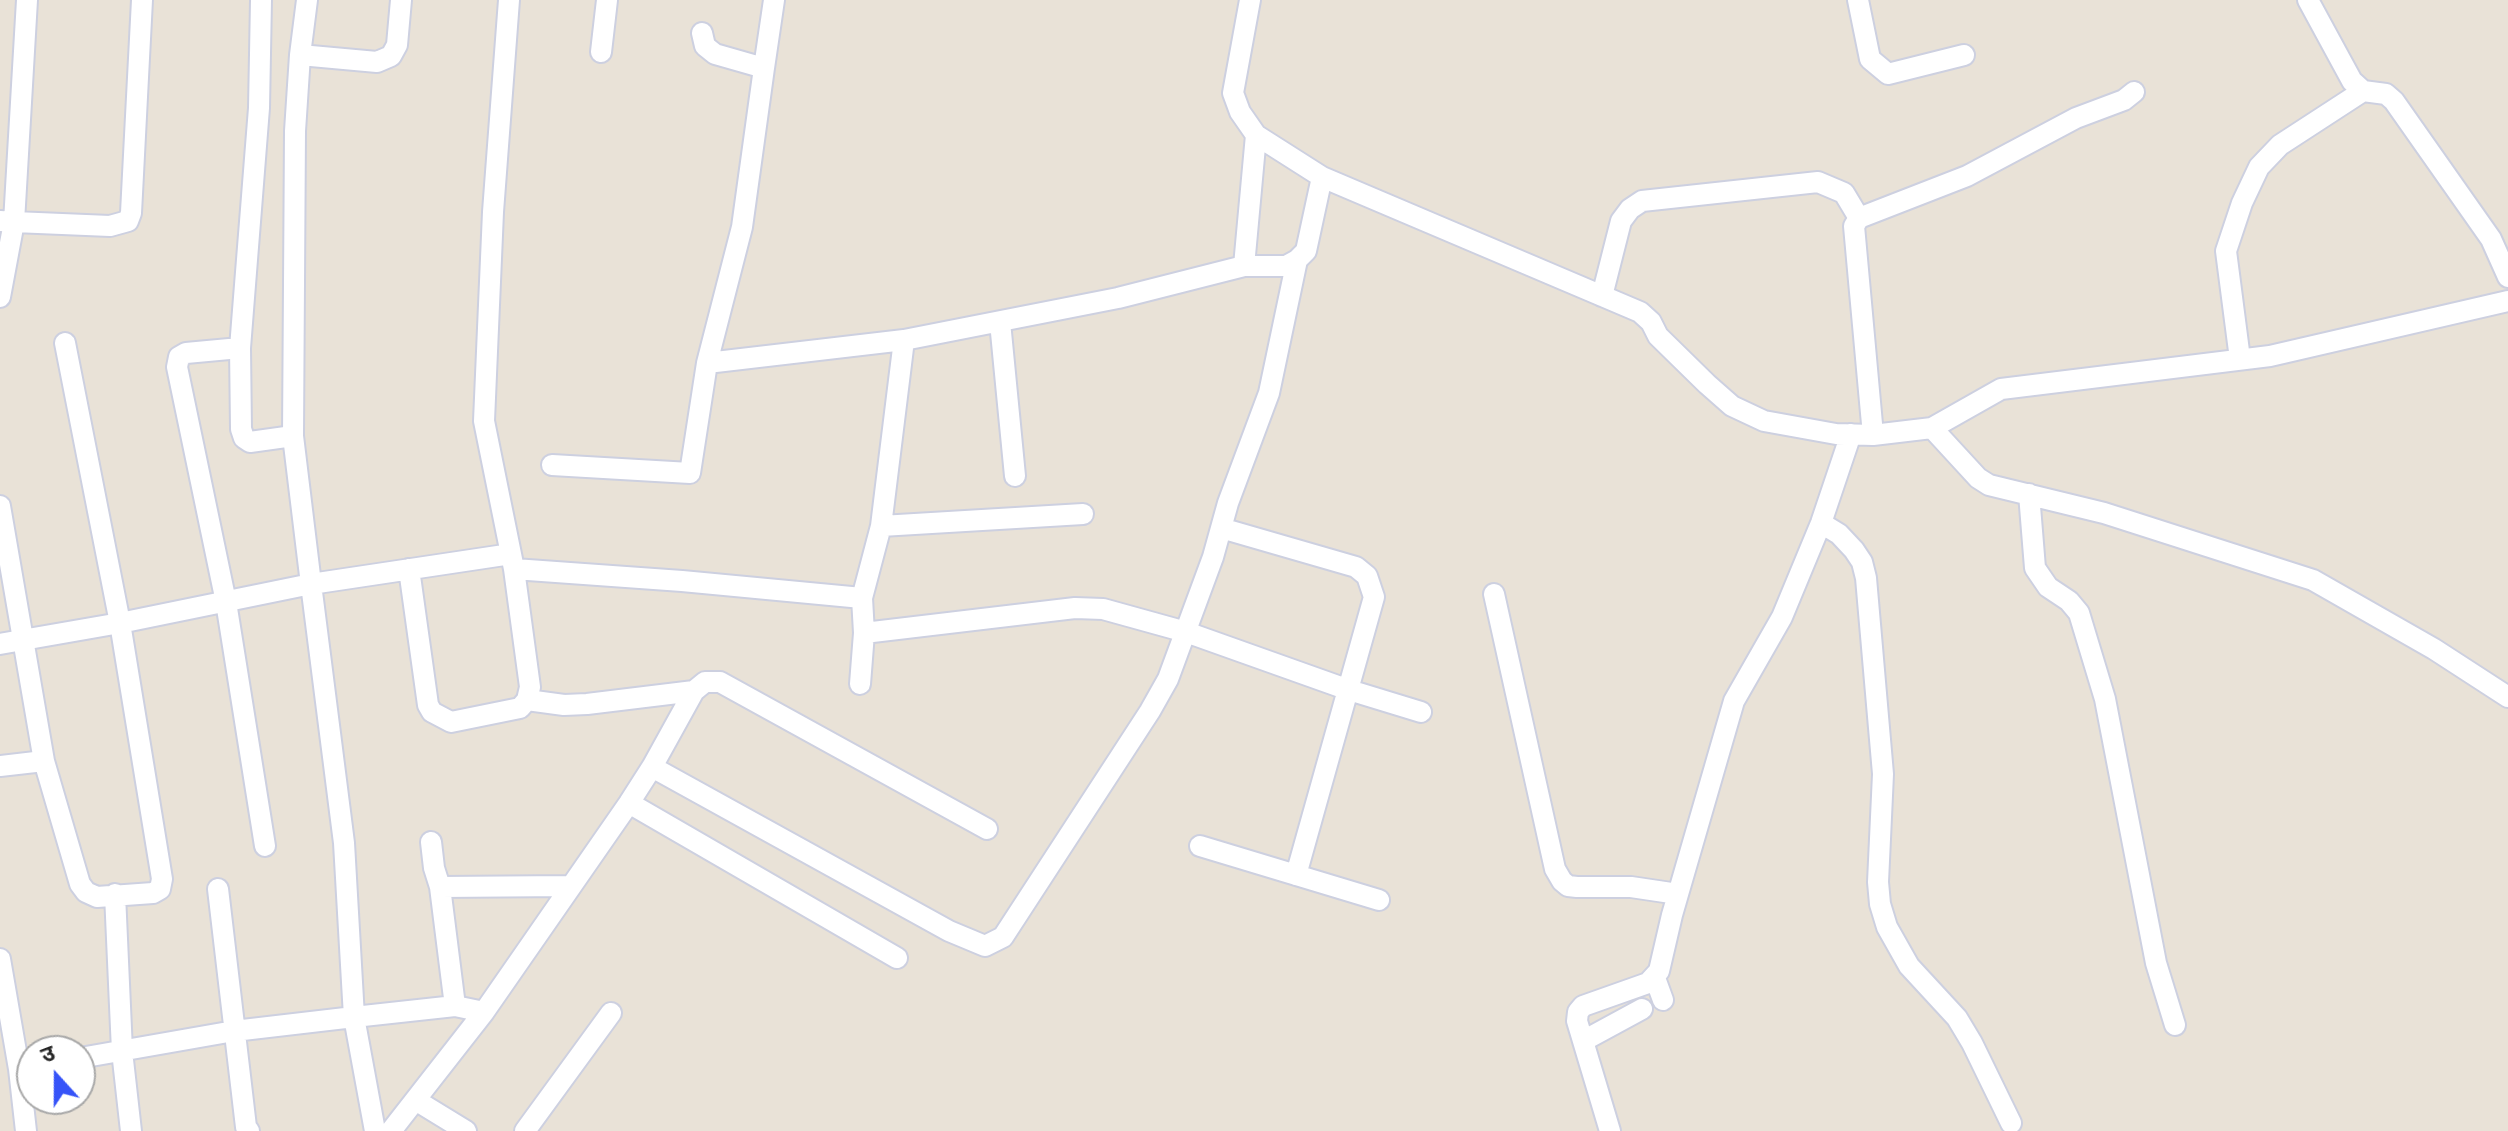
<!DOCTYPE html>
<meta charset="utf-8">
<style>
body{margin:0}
#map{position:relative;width:2508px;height:1131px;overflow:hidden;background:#e9e2d7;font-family:Karla,"Noto Sans Devanagari",sans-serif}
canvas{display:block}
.north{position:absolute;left:16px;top:1035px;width:80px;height:80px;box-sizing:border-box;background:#fff;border:2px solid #a8a8a8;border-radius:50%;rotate:339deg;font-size:22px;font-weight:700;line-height:32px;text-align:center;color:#262626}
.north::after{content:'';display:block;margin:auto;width:28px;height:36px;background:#3653f8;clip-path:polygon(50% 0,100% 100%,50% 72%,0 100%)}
</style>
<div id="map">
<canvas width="2508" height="1131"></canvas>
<div class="north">उ</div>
</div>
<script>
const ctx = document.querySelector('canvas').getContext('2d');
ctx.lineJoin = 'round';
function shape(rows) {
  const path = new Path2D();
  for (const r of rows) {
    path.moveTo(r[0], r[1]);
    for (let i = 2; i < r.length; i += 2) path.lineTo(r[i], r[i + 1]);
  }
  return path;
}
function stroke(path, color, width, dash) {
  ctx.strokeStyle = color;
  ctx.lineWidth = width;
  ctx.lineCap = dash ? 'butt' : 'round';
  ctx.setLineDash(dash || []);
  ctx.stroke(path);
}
const minor = shape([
 [27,0,14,222,110,226,128,221,131,213,142,0],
 [261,0,259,108,240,348,241,429,244,438,250,442,293,436,295,131,300,55,307,0],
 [1250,0,1233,93,1240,112,1256,135,1322,177,1640,312,1651,322,1658,336,1707,384,1732,406,1764,421,1836,434,1873,435,1932,428,2001,389,2270,356,2508,301],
 [1858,0,1870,59,1888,74,1964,55],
 [2308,0,2352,81,2363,91,2386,94,2394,101,2491,239,2508,277],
 [702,33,705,46,715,54,764,68,774,0],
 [601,52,607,0],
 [300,55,377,62,391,56,397,45,401,0],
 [0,221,14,222,0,297],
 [1244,266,1256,135],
 [1602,296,1621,221,1630,209,1642,201,1818,182,1844,193,1859,218],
 [1000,322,1015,476],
 [240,348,186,353,179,357,177,367,226,602,265,846],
 [2240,359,2226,251,2242,203,2259,167,2280,145,2363,91],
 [707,363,742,227,764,68],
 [1932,428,1978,478,1989,485,2104,513,2313,580,2434,649,2508,697],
 [1873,435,1854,226,1859,218,1967,176,2076,118,2124,100,2134,92],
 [293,436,311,584,511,554],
 [552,465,690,473,707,363,904,340],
 [2029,494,2035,568,2048,587,2069,601,2079,613,2105,699,2156,963,2175,1025],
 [0,506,44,761,80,884,86,892,97,897,153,893,160,889,162,879,120,623,65,343],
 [1821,523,1839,534,1854,550,1862,562,1866,578,1883,774,1878,882,1880,904,1887,927,1909,966,1957,1018,1972,1043,2011,1123],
 [881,526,1083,514],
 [1221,528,1356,567,1367,576,1374,597,1296,875],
 [409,569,428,705,432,712,451,722,520,708,527,700,530,687,514,569,484,421,493,212,509,0],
 [514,569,682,581,862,598],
 [1494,594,1555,869,1562,881,1568,886,1577,887,1631,887,1678,894],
 [864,633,1075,608,1103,609,1186,632,1349,690,1421,712],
 [0,644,120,623,311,584,344,843,354,1017,375,1131],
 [860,684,864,633,862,598,881,526,904,340,1118,298,1244,266,1286,266,1297,260,1306,251,1322,177],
 [527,700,564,705,587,704,694,691],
 [0,766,44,761],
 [652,767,949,931,985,946,1003,937,1150,711,1168,679,1213,557,1228,503,1269,393,1297,260],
 [629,803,897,958],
 [431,842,434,868,440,887,455,1006],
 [1200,846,1379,900],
 [440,887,569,886],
 [218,889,246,1127,249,1131],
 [115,894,122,1051,131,1131],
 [0,959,19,1069,26,1131],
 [1655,978,1663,1000],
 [1583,1041,1642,1009],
 [80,1058,234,1031,354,1017,455,1006,484,1012,629,803,652,767,694,691,705,682,720,682,987,829],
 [417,1101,466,1131],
 [391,1131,484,1012],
 [525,1131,611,1013],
 [1610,1131,1577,1021,1578,1012,1583,1006,1648,983,1659,971,1672,915,1734,701,1782,617,1821,523,1851,434]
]);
stroke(minor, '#cdd0e0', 24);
stroke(minor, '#fff', 20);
</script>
